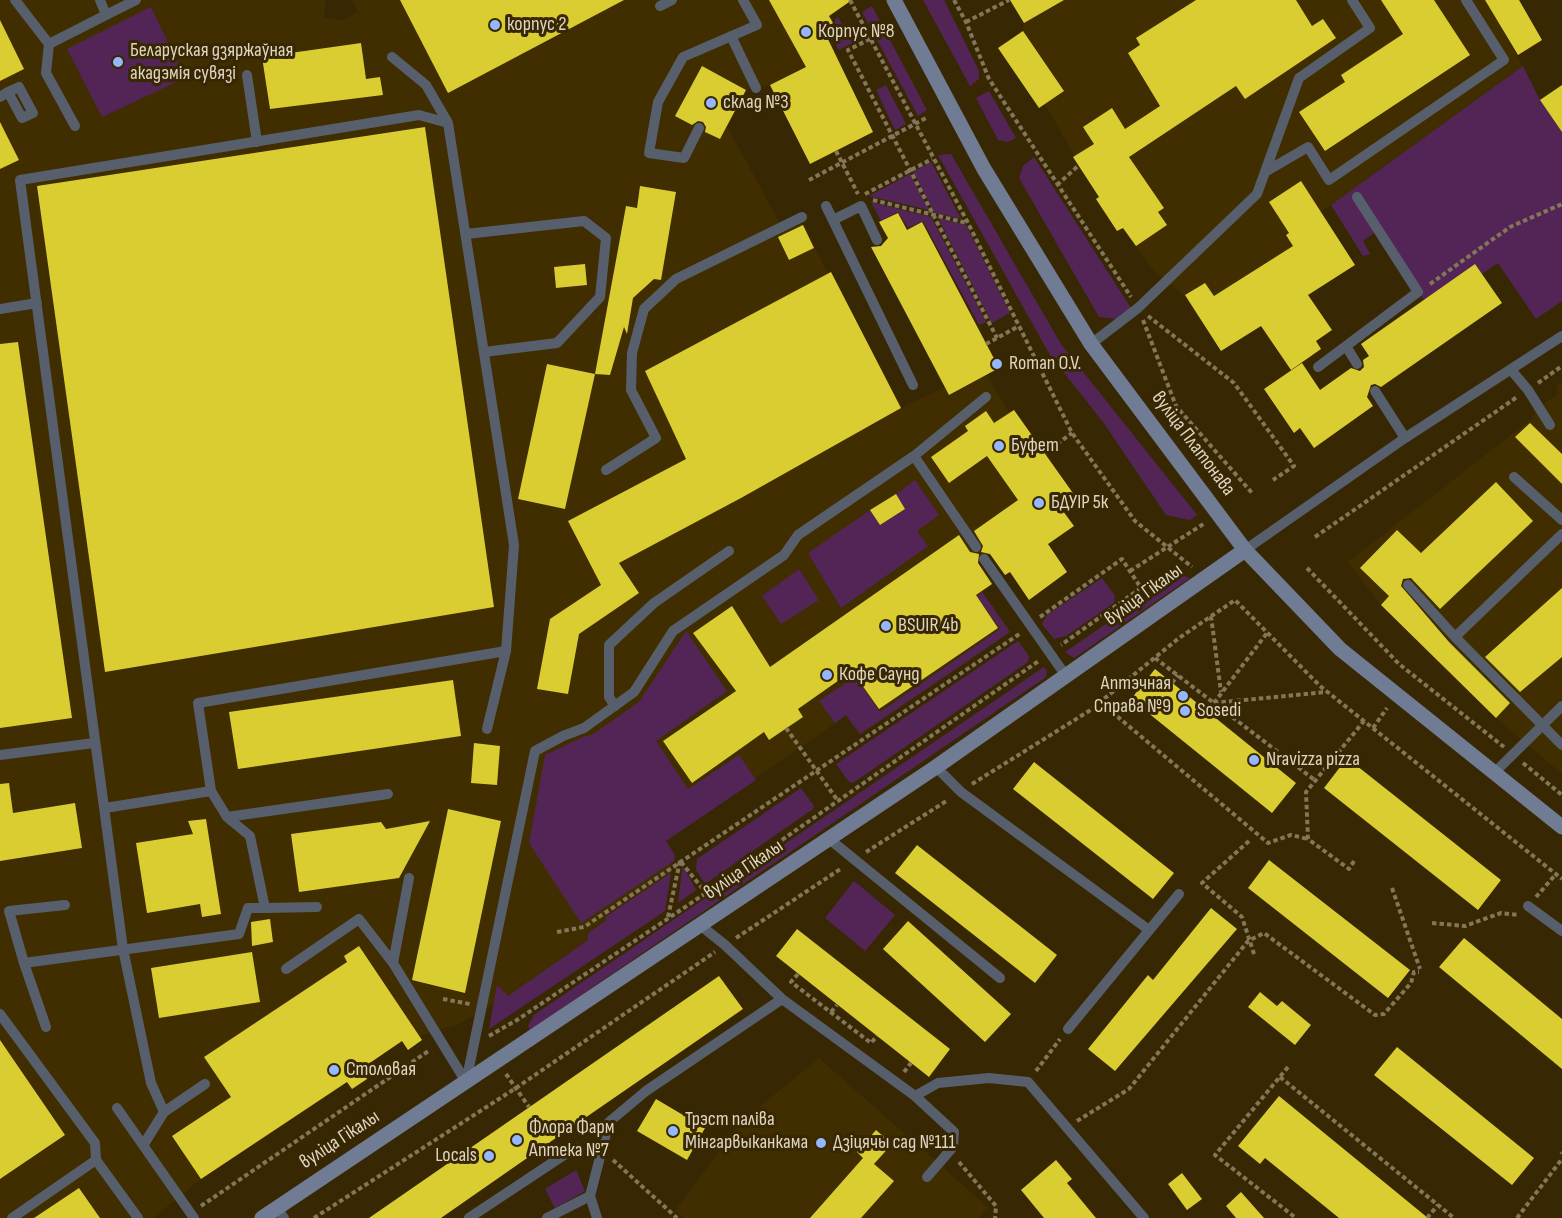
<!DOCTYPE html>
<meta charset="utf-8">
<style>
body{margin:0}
canvas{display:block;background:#372702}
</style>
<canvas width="1562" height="1218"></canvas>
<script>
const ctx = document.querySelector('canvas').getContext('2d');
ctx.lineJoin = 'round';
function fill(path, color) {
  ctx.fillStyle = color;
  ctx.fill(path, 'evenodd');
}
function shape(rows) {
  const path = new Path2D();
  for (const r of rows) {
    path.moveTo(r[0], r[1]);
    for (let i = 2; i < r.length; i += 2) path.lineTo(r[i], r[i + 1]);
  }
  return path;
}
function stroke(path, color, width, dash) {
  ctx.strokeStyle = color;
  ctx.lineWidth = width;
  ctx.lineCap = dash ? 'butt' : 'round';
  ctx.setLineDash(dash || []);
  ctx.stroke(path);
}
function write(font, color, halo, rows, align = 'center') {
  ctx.font = font + ' "Sofia Sans Condensed",sans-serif';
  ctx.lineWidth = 6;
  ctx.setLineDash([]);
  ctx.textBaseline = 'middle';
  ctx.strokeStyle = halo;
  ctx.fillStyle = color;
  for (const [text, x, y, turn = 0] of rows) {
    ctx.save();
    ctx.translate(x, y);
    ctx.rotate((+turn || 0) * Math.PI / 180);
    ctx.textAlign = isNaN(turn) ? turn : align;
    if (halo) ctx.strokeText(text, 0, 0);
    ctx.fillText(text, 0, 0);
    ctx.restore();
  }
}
const built = shape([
 [0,0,326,0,324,18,344,20,358,11,352,0,833,0,829,16,833,23,823,29,835,51,770,85,746,90,727,126,784,231,802,223,828,273,831,272,901,408,945,387,949,395,987,375,1009,412,1014,410,1075,496,1060,507,1074,526,1048,545,1067,572,1029,600,995,551,978,562,993,584,982,591,1011,632,860,735,846,716,754,779,664,841,672,854,671,873,605,916,607,920,588,933,588,940,508,996,459,1024,402,1041,201,1179,153,1218,0,1218],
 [1010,0,1485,0,1523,66,1321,212,1355,265,1221,351,1185,296,1155,272,1089,182,1045,104,998,48,1023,31,1024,23],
 [1562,382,1562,774,1496,718,1381,605,1348,562,1530,420,1539,407,1559,393,1555,386],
 [819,1058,989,1208,978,1218,684,1218,675,1211,740,1123]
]);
const green = shape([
 [923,0,944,0,979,71,979,79,970,86],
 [872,6,927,110,918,116,862,12],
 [151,7,185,78,102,117,67,49],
 [838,17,842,24,856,27,860,39,839,50,828,29,835,25,835,19],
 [1523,66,1540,100,1562,132,1562,301,1536,319,1498,263,1482,274,1424,300,1378,230,1363,241,1370,254,1363,256,1331,205],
 [886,85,906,124,895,130,876,90],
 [989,91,1016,138,1008,142,998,140,976,98],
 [951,154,1061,344,1197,515,1190,520,1166,515,1103,422,1050,355,938,155],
 [1034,157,1131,308,1118,319,1099,317,1019,178,1023,166],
 [931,162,961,219,935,213,913,172],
 [910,174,929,210,869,196],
 [871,202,931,217,986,322,979,325,923,221,908,228,898,212,881,221],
 [938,218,966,225,1010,313,992,323],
 [915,480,939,515,917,531,928,546,841,608,808,553,870,510,880,525,905,509,896,494],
 [799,569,819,600,781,624,762,596],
 [1182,575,1190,578,1074,658,1065,652,1170,580],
 [1102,578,1115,596,1114,603,1066,636,1054,639,1042,624,1047,615],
 [982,592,1010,632,860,734,846,715,835,723,819,701,855,677,880,712,1000,629,977,596],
 [686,631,727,691,656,741,688,789,739,755,756,780,666,841,675,855,674,861,581,923,529,843,545,755,585,736,592,735,639,702],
 [1018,641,1029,656,1028,662,853,783,849,782,836,764],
 [1044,667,1047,671,1046,677,530,1030,528,1026,534,1015],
 [801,788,814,806,813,809,708,882,704,882,696,870,697,859],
 [684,868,696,890,678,903,682,870],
 [671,873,665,911,489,1029,497,985,508,996,588,940,588,933,607,920,605,917],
 [854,881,895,915,865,951,825,918],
 [576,1170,585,1191,555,1208,545,1189]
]);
const building = shape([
 [400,0,624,0,448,93],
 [769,0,852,0,829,16,833,23,823,29,873,132,810,164,770,85,806,67],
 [1010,0,1064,0,1024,23],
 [1196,0,1296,0,1312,26,1323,19,1336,38,1245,99,1236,86,1129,157,1164,208,1158,212,1167,225,1136,246,1123,228,1117,231,1096,199,1099,197,1073,157,1094,144,1083,127,1112,108,1125,129,1160,106,1128,53,1140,45,1136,38],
 [1381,0,1434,0,1470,55,1325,151,1299,112,1345,82,1341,75,1403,34],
 [1485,0,1519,0,1542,40,1518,55],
 [0,20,24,69,0,81],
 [1023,31,1064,91,1039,108,998,48],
 [361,43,366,79,380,77,383,95,270,109,262,57],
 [702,66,746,90,720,139,705,132,706,127,703,122,698,121,692,125,675,116],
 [1562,85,1562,132,1540,100],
 [0,122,19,160,0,169],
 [425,127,494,607,105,672,37,186],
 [1301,181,1355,265,1308,295,1332,330,1316,341,1321,349,1291,370,1261,326,1221,351,1185,295,1205,283,1214,296,1293,246,1286,235,1289,233,1269,202],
 [640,186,676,192,661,280,654,279,633,298,627,334,624,327,610,375,595,374,626,206,637,208],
 [898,213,907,230,922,222,999,368,949,395,871,247,881,246,888,238,879,222],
 [803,225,814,248,789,260,778,237],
 [585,264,587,285,556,288,554,267],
 [1475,264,1502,303,1381,387,1375,384,1371,385,1367,397,1373,406,1314,448,1300,428,1294,433,1264,389,1302,363,1320,390,1351,368,1360,371,1364,367,1363,360,1369,356,1361,344],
 [831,272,901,408,741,498,619,563,639,593,579,634,568,694,537,689,550,619,601,585,568,521,686,459,645,371],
 [18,342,72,718,0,728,0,344],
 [547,364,595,374,565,509,518,499],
 [1014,410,1075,496,1060,507,1074,526,1048,544,1067,572,1029,600,1010,572,1005,575,990,554,981,552,983,546,974,531,1018,500,987,456,949,483,931,457,968,431,965,426,986,411,994,423],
 [1530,423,1562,454,1562,484,1515,437],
 [1496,482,1533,521,1440,609,1411,578,1403,579,1401,586,1449,642,1510,703,1496,718,1381,605,1389,596,1360,568,1397,530,1421,553],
 [896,494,905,509,880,525,870,510],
 [959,535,970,552,979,554,978,563,992,584,976,595,998,628,879,709,852,671,798,709,803,717,769,740,764,732,692,783,663,741,736,691,693,633,732,606,770,667],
 [1562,588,1562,657,1520,692,1485,657],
 [1155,669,1296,783,1272,813,1131,699],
 [453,680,461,736,238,769,229,712],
 [474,743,500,746,497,785,471,783],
 [1347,758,1501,880,1478,910,1324,788],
 [1034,762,1174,873,1153,899,1013,789],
 [9,783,13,813,75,803,82,848,0,861,0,784],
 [448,809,501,821,465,993,412,980],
 [206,819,221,914,202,917,200,904,147,913,136,843,193,834,188,821],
 [430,821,399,878,299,892,291,834,381,822,386,829],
 [917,845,1057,955,1035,983,895,873],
 [1269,860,1410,970,1388,998,1248,888],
 [1211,908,1237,929,1115,1071,1088,1049,1148,975,1153,980],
 [270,919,273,942,252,946,251,922],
 [908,921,1011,1014,985,1042,883,949],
 [797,929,950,1049,929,1077,776,956],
 [1464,938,1562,1019,1562,1069,1439,967],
 [359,946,422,1040,408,1050,402,1041,361,1069,367,1079,352,1089,347,1082,201,1179,172,1136,231,1097,204,1057,347,962,344,956],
 [252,952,260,1002,159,1018,151,968],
 [719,976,743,1009,553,1140,441,1218,369,1218],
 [1260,992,1277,1006,1282,1001,1311,1025,1295,1045,1248,1007],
 [0,1040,65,1135,0,1179],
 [1397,1047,1534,1158,1512,1185,1374,1075],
 [1279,1096,1428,1218,1339,1218,1265,1158,1260,1164,1238,1146],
 [656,1099,705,1128,687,1160,637,1131],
 [876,1130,892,1144,874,1164,894,1181,861,1218,810,1218,863,1158,857,1152],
 [1056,1160,1072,1179,1067,1183,1096,1218,1044,1218,1021,1190],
 [1182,1173,1202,1199,1187,1210,1168,1184],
 [79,1188,100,1218,34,1218],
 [1241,1192,1264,1218,1236,1218,1226,1206]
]);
const path = shape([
 [850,0,968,223,1072,433,1135,521,1192,567],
 [954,0,966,22,989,79,1131,297],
 [966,22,1009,0],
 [870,39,848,50,997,338],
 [836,151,858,194],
 [809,180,928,117],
 [1057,185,1079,165],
 [865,194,932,159],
 [873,200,967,223],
 [1430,284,1510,227,1562,204],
 [1148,316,1234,383,1294,466,1273,480],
 [1143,320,1176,406,1252,493],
 [986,344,1019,326],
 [1538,383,1562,366],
 [1045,453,1072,433],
 [1315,537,1517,397],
 [1307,568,1399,664,1504,747],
 [1130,571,1205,523],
 [1211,616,1221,692],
 [1040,617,1122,559,1141,588,1061,645],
 [1155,658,1316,781],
 [1172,683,1178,675],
 [1100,702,1268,843,1291,835,1308,839],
 [1214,703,1326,692],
 [1214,703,1267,633],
 [786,728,838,801],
 [1373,728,1387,708],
 [1523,763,1562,795],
 [972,784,1089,711,1179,638,1235,600,1320,686,1562,879],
 [1249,841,1202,883,1242,917,1255,957],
 [866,852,948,800],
 [1354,861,1349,869,1308,839,1306,792,1364,721],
 [681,862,706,893],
 [1392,888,1420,969],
 [1536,897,1556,874],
 [668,917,680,861],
 [1432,923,1465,926,1501,913,1519,915],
 [557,932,584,927,1021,633],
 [736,938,842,868],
 [798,974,791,982,871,1043,877,1036],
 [443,999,470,1004],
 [831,1012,837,1005],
 [489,1036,517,1020,706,893,1040,660],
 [1288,1067,1215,1155,1296,1218],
 [1036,1071,1060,1039],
 [904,1072,911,1063],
 [506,1074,529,1107],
 [1280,1077,1454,1218],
 [1077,1121,1129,1089,1248,941,1264,933,1375,1015,1384,1014,1411,983,1414,972,1419,972],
 [575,1147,579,1144,587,1155],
 [1561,1152,1562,1153],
 [613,1160,677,1218],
 [959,1162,996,1206,995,1218],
 [201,1206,430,1050],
 [314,1218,516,1088,715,952],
 [1427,1218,1438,1205],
 [1517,1218,1562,1159]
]);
const lane = shape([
 [15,0,49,44],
 [100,0,106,15,136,0],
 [660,6,672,0],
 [731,36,756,88],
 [392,57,426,85,448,123],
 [247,75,257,142],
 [0,97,8,92,19,87,33,113,22,118,8,92],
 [75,126,46,73,49,44,106,15],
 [699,128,684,158,649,153,658,102,683,57,757,25,743,0],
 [1265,172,1308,147,1329,180,1504,60,1466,0],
 [826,206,913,385],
 [833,220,861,206,877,240],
 [466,234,584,221,606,238,600,297,557,343,484,352],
 [0,309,37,303],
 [1091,344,1138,308,1257,194,1299,78,1370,28,1352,0],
 [1346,346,1357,364],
 [1318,367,1418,292,1357,197],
 [1512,371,1528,390,1550,425],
 [1375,391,1405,438],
 [914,456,976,547],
 [606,470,656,438,631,390,632,353,644,309,676,279,802,217],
 [1514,477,1562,520],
 [1562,534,1455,637,1562,745],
 [1245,550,1405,438,1562,336],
 [984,559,1066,676],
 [1408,585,1455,637],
 [615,706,609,697,609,645,654,603,729,551],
 [0,755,94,743],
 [936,767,961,792,1149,930],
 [1494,773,1562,706],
 [211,791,227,817,388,794],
 [105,808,211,791,198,703,506,651],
 [828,838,1000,978],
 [1528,906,1562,931],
 [265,908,317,907],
 [700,925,725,945,782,999,915,1096,938,1083,989,1078,1028,1082,1144,1218],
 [24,963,9,911,65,905],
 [393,963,409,878],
 [286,969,359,919,393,963,466,1082],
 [0,1014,95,1143,96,1160],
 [46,1027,24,963,239,934,248,908,265,908,250,836,227,817],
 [1068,1029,1179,894],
 [466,1082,535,751,563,736,584,728,634,692,673,631,784,555,798,535,914,456,986,397],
 [915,1096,954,1132,953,1147,927,1177],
 [117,1108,194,1218],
 [164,1112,205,1084],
 [144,1144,164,1112,151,1083,123,949,20,180,419,115,448,123,514,545,506,651,487,729],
 [277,1208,284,1218],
 [12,1218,96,1160,138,1218],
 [469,1218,564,1155],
 [547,1218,590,1196],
 [597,1218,590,1196,609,1122,646,1091,782,999]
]);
const secondary = shape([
 [894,0,984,169,1091,344,1245,550,1340,649,1562,827],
 [262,1218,936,767,1245,550]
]);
const markers = [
 [495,25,6,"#94b7fd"],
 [806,32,6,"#94b7fd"],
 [118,62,6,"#94b7fd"],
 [711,103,6,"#94b7fd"],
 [997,364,6,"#94b7fd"],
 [999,446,6,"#94b7fd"],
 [1039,503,6,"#94b7fd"],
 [886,626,6,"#94b7fd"],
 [827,675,6,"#94b7fd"],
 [1183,696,6,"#94b7fd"],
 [1185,711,6,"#94b7fd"],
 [1254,760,6,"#94b7fd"],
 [334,1070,6,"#94b7fd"],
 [673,1131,6,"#94b7fd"],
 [517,1140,6,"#94b7fd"],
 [821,1143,6,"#94b7fd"],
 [489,1156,6,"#94b7fd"]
];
const poiNames = [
 ["корпус 2",507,25],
 ["Корпус №8",818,32],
 ["Беларуская дзяржаўная",130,51],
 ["акадэмія сувязі",130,74],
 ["склад №3",723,103],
 ["Roman O.V.",1009,364],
 ["Буфет",1011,446],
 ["БДУІР 5к",1051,503],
 ["BSUIR 4b",898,626],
 ["Кофе Саунд",839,675],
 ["Аптэчная",1171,684,"right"],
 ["Справа №9",1171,707,"right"],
 ["Sosedi",1197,711],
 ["Nravizza pizza",1266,760],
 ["Столовая",346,1070],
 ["Трэст паліва",685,1120],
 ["Мінгарвыканкама",685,1143],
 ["Флора Фарм",529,1128],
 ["Аптека №7",529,1151],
 ["Дзіцячы сад №111",833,1143],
 ["Locals",477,1156,"right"]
];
const streetNames = [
 ["вуліца Платонава",1193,444,53],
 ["вуліца Гікалы",1144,595,-36],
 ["вуліца Гікалы",744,870,-34],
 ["вуліца Гікалы",340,1140,-33]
];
fill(built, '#402d00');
fill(green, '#532557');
fill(building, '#dacd31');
stroke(path, '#837659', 4, [4.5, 3]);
stroke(lane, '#575f6d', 10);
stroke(secondary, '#707c93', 15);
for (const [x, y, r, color] of markers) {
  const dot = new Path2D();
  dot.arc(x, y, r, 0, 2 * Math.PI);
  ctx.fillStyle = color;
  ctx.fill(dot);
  stroke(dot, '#372702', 2);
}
write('20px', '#dfd5c1', '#372702', poiNames, 'left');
write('20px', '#dfd5c1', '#372702', streetNames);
</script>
